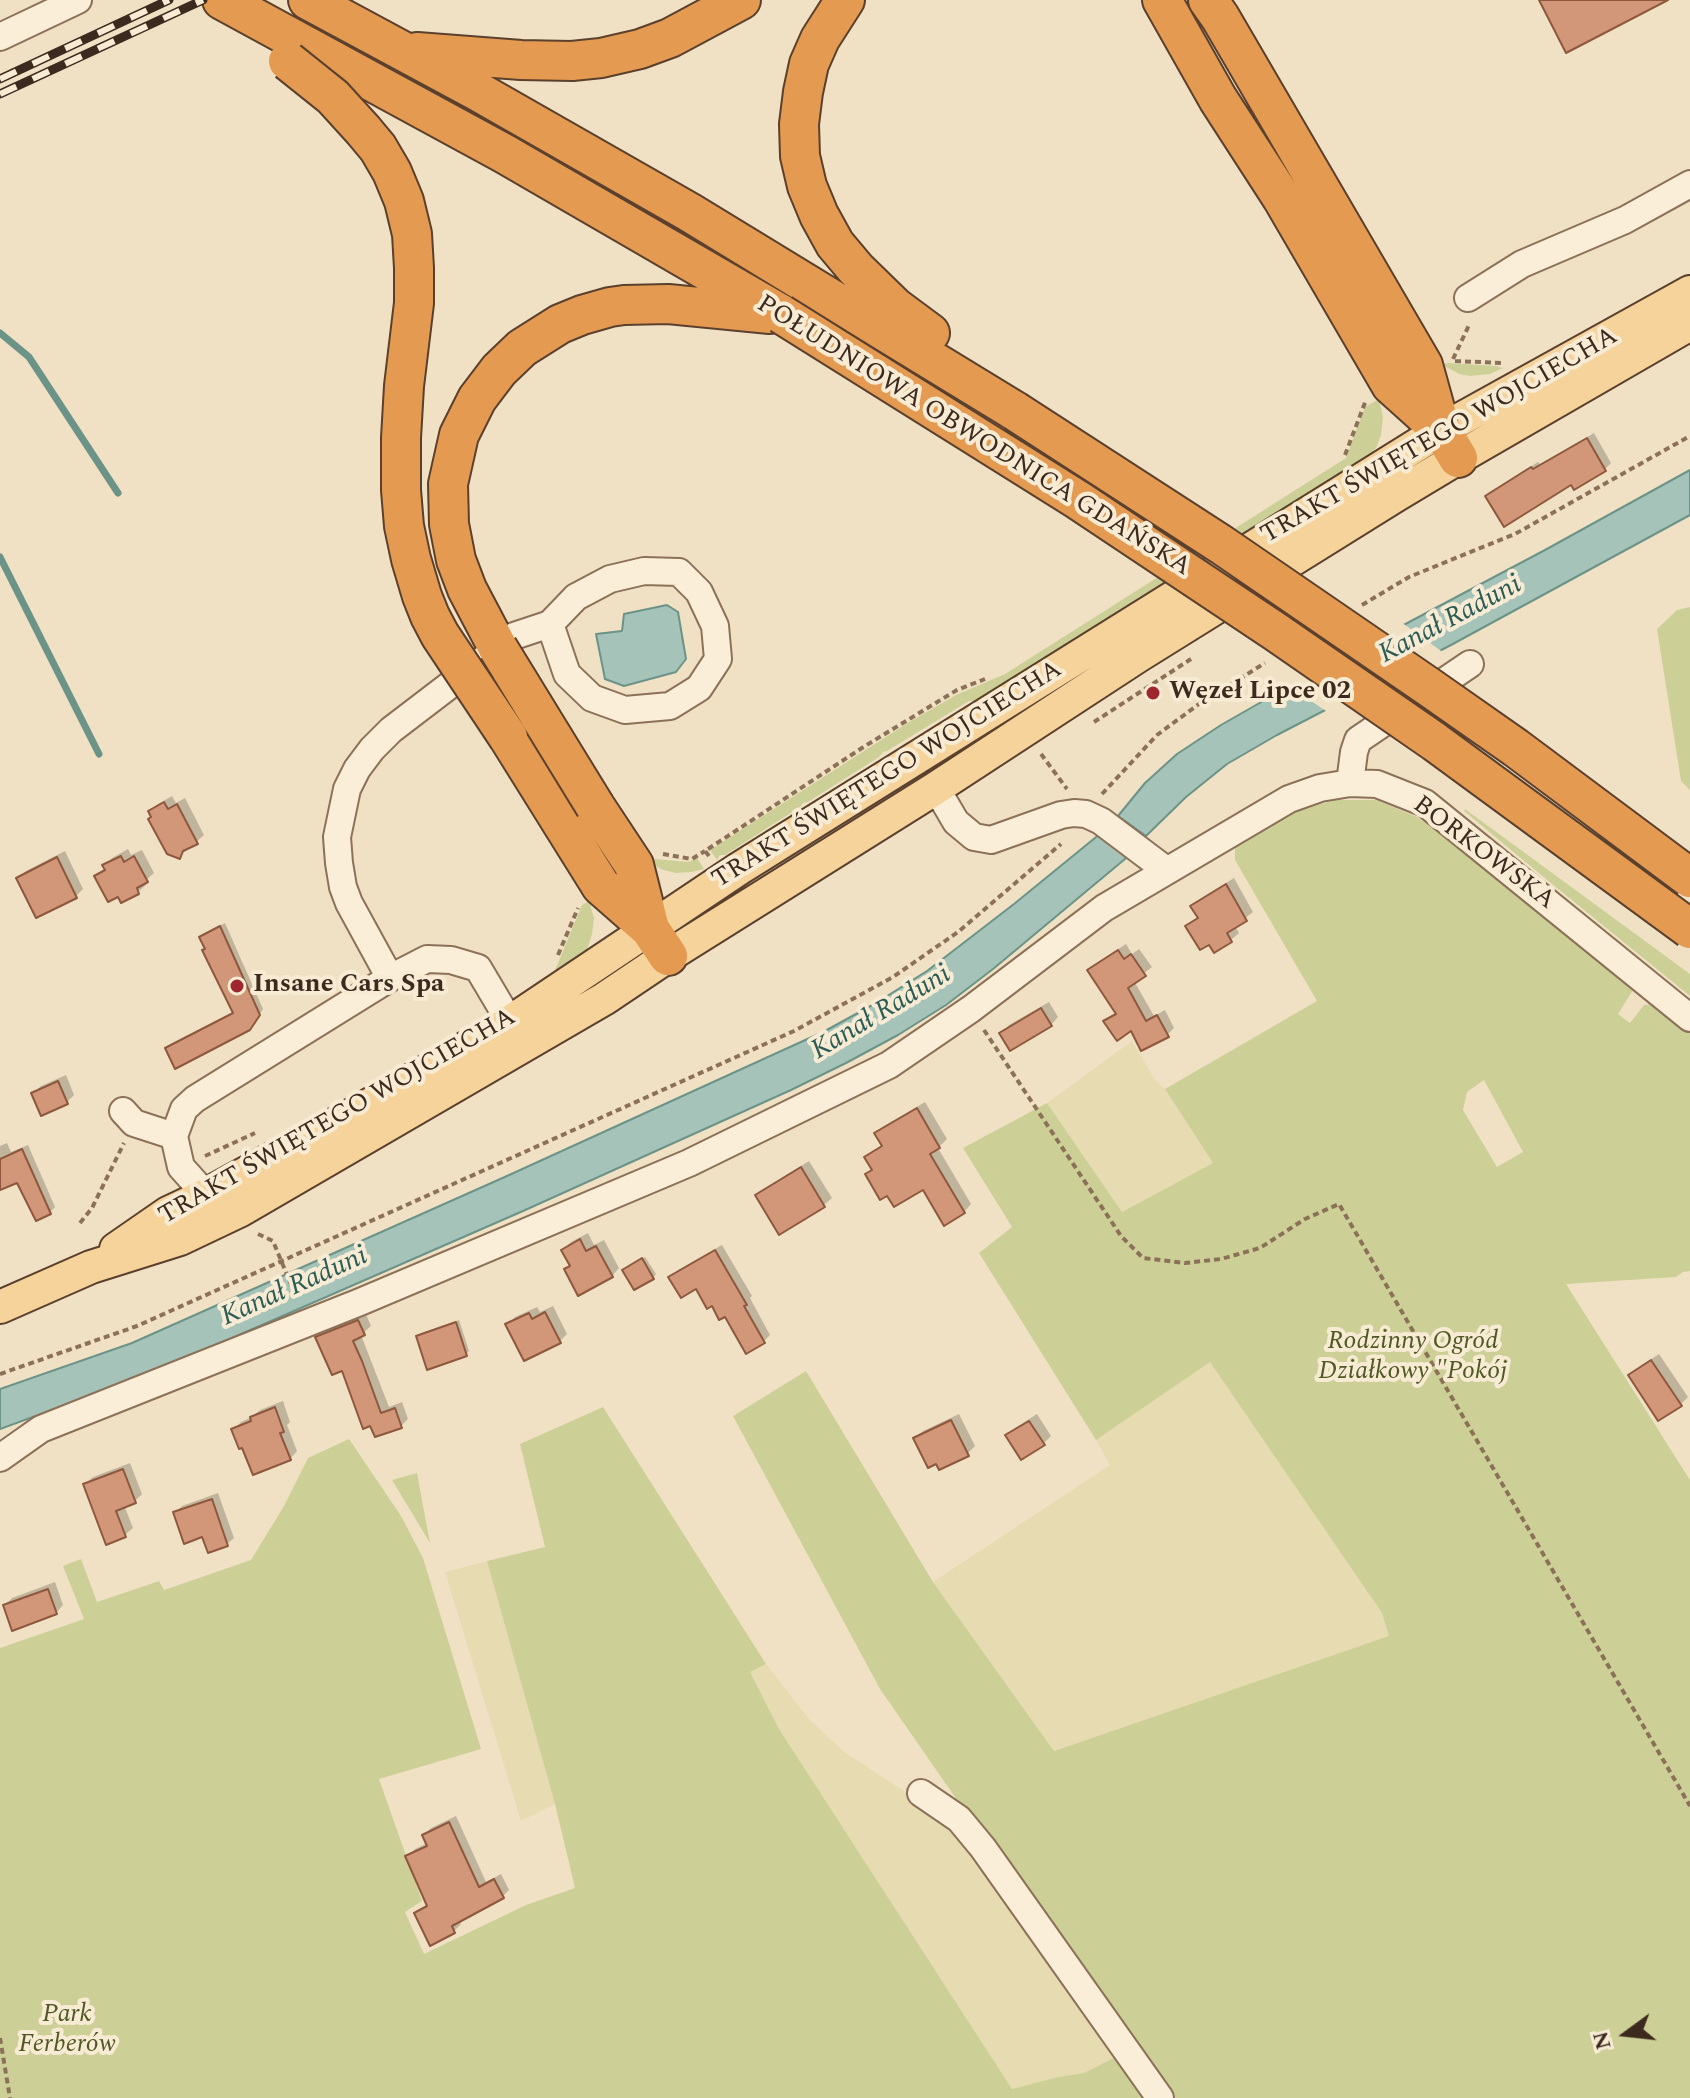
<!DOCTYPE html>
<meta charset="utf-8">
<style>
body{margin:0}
#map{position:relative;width:1690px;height:2098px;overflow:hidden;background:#f1e1c4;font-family:Spectral,serif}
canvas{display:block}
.north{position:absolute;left:1586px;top:1994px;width:80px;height:80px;-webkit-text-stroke:6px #f7ebd4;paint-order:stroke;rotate:255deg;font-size:22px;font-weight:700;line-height:32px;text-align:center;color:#3c2a1e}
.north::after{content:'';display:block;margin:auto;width:28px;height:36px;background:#3c2a1e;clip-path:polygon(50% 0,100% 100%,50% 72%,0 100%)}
</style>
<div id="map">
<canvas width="1690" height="2098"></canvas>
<div class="north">N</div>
</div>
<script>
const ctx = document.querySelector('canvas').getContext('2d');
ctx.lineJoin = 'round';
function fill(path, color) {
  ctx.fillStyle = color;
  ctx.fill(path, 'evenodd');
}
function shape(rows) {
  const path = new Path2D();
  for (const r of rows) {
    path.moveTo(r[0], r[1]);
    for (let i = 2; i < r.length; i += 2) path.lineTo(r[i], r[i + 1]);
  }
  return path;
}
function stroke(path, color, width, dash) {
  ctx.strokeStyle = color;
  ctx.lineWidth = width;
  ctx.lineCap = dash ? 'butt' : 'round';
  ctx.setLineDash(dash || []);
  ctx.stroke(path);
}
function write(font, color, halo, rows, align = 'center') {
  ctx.font = font + ' Spectral,serif';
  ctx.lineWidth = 8;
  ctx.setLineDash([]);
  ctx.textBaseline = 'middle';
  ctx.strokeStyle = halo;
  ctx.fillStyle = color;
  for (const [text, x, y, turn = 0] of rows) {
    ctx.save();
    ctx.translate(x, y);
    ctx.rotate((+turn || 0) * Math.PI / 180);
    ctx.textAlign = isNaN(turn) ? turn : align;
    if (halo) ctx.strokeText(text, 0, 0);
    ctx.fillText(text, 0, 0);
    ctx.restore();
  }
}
const farmland = shape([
 [1132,1041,1155,1080,1165,1089,1213,1163,1122,1212,1047,1103],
 [1210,1361,1382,1613,1390,1636,1054,1751,933,1582,1110,1465,1096,1440],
 [488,1561,555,1804,521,1821,445,1572],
 [766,1664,809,1719,843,1751,954,1824,1118,2057,1084,2073,1058,2077,1012,2089,779,1729,749,1671]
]);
const green = shape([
 [1449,363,1496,366,1503,368,1490,374,1470,376,1459,374,1441,364],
 [1379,399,1383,417,1381,435,1376,448,1362,463,1275,517,1271,517,1011,683,973,701,969,701,887,751,883,752,879,757,808,802,803,803,800,807,725,855,720,855,717,860,710,850,906,724,956,695,1005,674,1346,458,1365,407],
 [1690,607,1690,790,1681,781,1657,629,1677,610],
 [1335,800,1376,800,1417,817,1496,873,1635,987,1618,1014,1630,1023,1644,1005,1654,1004,1690,1032,1690,1271,1683,1272,1676,1277,1566,1284,1690,1480,1690,2098,1164,2098,880,1689,733,1416,806,1371,933,1582,1054,1751,1389,1636,1382,1613,1210,1362,1096,1440,979,1253,1012,1227,963,1148,1047,1103,1122,1212,1213,1163,1165,1089,1317,1001,1235,860,1235,842,1297,811],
 [1484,1080,1523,1152,1497,1167,1463,1110,1467,1092],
 [1465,809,1690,974,1690,996,1546,879,1464,811],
 [697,858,704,869,691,872,676,873,663,870,650,863,655,859,689,862],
 [589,901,594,918,592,934,588,947,584,953,551,980,582,905],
 [603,1407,766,1664,750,1672,779,1729,1012,2089,1058,2077,1084,2073,1122,2054,1152,2098,0,2098,0,1648,84,1619,63,1566,81,1559,97,1602,159,1581,164,1590,251,1560,284,1506,308,1458,349,1439,401,1516,423,1558,481,1749,379,1779,422,1901,405,1912,424,1954,526,1905,575,1888,555,1804,487,1561,545,1547,520,1444],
 [417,1473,430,1543,392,1480]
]);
const water = shape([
 [1690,470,1690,515,1451,645,1277,735,1227,764,1186,797,1146,836,1118,816,1145,783,1177,754,1221,725,1298,681,1545,550,1690,470],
 [667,605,678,612,686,659,676,672,624,686,605,679,596,634,622,631,624,614,667,605],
 [1101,833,1131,854,993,969,946,1005,898,1035,846,1063,791,1090,523,1211,152,1373,0,1429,0,1389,132,1343,507,1176,825,1031,876,1003,927,971,1014,904,1101,833]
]);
const pier = shape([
 [1401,622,1444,653,1329,713,1286,684]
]);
const shadow = shape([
 [1594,433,1611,463,1604,470,1572,483,1487,497,1494,490,1538,462,1540,464],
 [172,796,176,803,185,798,204,835,180,856,150,811,158,804],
 [128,849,131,855,142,850,154,873,144,882,146,885,138,892,97,876,106,868,105,865,112,858],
 [65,851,83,889,76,896,18,878,26,871],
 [1234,878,1253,912,1235,926,1239,933,1231,940,1215,950,1188,926,1199,916,1193,906,1200,899],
 [225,923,263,1009,254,1023,167,1049,171,1044,234,1012,201,937,206,933],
 [1126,944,1132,954,1139,949,1152,967,1134,981,1154,1016,1165,1010,1174,1028,1167,1035,1106,1022,1117,1012,1090,970,1097,963],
 [1049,1002,1058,1017,1051,1025,1002,1033,1009,1025],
 [66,1075,74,1095,67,1102,33,1093,41,1086],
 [925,1102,947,1139,938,1148,971,1204,964,1212,924,1188,887,1193,867,1174,873,1169,866,1157,883,1144,877,1134,884,1126],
 [7,1143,11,1152,28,1145,55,1207,50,1212,18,1180,0,1187,0,1146],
 [809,1161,832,1198,824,1205,780,1232,757,1196,765,1188],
 [588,1233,594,1245,604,1240,619,1268,612,1276,566,1269,571,1264,563,1250,571,1242],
 [722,1245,752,1296,750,1298,770,1335,763,1342,713,1303,697,1286,671,1277,678,1270],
 [645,1257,656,1274,653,1278,628,1267],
 [553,1306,567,1334,560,1341,508,1325,515,1317,537,1307,540,1312],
 [366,1314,371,1326,361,1335,389,1407,402,1402,408,1419,401,1426,376,1435,343,1368,318,1337,325,1330],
 [459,1320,469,1351,466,1354,418,1336,421,1333],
 [1659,1354,1688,1397,1680,1405,1630,1375,1638,1368],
 [283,1401,290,1422,287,1425,297,1451,290,1459,244,1445,234,1429,241,1422,252,1417,260,1410],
 [959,1414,975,1446,967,1454,915,1438,923,1431],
 [1037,1414,1051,1436,1044,1443,1008,1435,1015,1428],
 [130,1463,142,1494,135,1501,124,1505,133,1528,125,1535,85,1484,93,1477],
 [218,1493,234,1538,227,1544,204,1535,175,1513,182,1506],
 [55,1582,63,1605,56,1613,5,1605,12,1598],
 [456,1816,486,1882,501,1874,509,1890,502,1897,459,1920,461,1924,454,1931,416,1914,428,1904,408,1856,415,1849,428,1843,424,1835,431,1828]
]);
const stream = shape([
 [0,333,29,357,118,493],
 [0,557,99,754]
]);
const building = shape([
 [1539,0,1668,0,1566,53,1539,0],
 [1587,438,1606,471,1574,490,1571,485,1504,527,1485,496,1531,467,1533,469,1587,438],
 [164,802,168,809,177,804,198,844,183,851,180,859,167,854,148,819,151,817,148,811,164,802],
 [121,856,124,862,134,856,148,882,137,888,139,894,121,903,118,897,108,902,94,876,105,870,102,865,121,856],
 [57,857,77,898,36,918,16,878,57,857],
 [1226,884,1247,921,1227,933,1232,942,1214,953,1209,945,1200,950,1185,926,1198,918,1190,906,1226,884],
 [220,926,260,1015,250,1030,175,1069,165,1048,233,1013,202,950,205,949,199,937,220,926],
 [1118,950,1124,959,1131,954,1146,976,1128,988,1146,1021,1157,1015,1169,1037,1141,1051,1131,1031,1117,1041,1103,1021,1116,1014,1087,970,1118,950],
 [1041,1008,1052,1026,1010,1051,999,1033,1041,1008],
 [58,1081,68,1104,41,1116,31,1093,58,1081],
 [917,1108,940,1148,930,1154,965,1213,944,1226,923,1190,894,1207,887,1196,880,1200,865,1174,872,1170,864,1157,882,1146,874,1133,917,1108],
 [22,1149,51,1214,36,1221,17,1183,0,1190,0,1159,22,1149],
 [801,1167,825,1207,779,1235,755,1195,801,1167],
 [580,1239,586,1251,596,1246,613,1277,578,1296,564,1269,570,1266,561,1250,580,1239],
 [715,1250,747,1305,744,1306,765,1343,746,1354,725,1317,719,1320,712,1306,707,1309,696,1289,681,1298,668,1277,715,1250],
 [642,1258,654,1279,634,1290,622,1270,642,1258],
 [545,1312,561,1343,524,1361,505,1324,529,1313,532,1319,545,1312],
 [358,1320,365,1335,353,1341,362,1361,381,1413,395,1408,402,1428,375,1437,370,1426,363,1429,342,1371,332,1375,315,1337,358,1320],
 [456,1322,467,1356,427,1370,416,1336,456,1322],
 [1651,1360,1682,1406,1658,1421,1628,1375,1651,1360],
 [275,1407,284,1432,280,1433,291,1460,253,1475,242,1448,239,1449,231,1429,251,1421,250,1417,275,1407],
 [951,1420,969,1456,939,1470,936,1464,928,1468,913,1438,951,1420],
 [1029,1421,1045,1445,1021,1460,1005,1435,1029,1421],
 [123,1469,136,1503,116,1511,126,1537,106,1545,83,1484,123,1469],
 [212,1499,228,1546,208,1553,202,1537,184,1544,173,1512,212,1499],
 [48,1589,57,1614,12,1631,3,1605,48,1589],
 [449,1822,479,1887,494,1879,504,1898,452,1926,455,1933,430,1946,414,1913,427,1906,405,1856,427,1846,422,1835,449,1822]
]);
const path = shape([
 [1453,359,1470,323],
 [1455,361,1502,363],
 [1345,455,1366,400],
 [1362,605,1409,577,1515,534,1690,436],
 [1094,722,1191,659],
 [1041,754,1067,789],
 [1102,794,1157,735,1199,704,1265,663],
 [663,854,692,859,705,851],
 [709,856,705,851,865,746,957,690,985,679],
 [558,955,578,908],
 [984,1030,1121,1236,1143,1258,1185,1263,1221,1259,1260,1248,1305,1219,1339,1204,1690,1806],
 [205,1156,255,1133],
 [80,1223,92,1208,124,1143],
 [258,1234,273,1241,297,1299],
 [0,1374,137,1326,794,1031,893,977,958,932,1061,844],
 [0,2038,10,2098]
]);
const minor = shape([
 [0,37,78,0],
 [1468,298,1522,264,1625,220,1690,184],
 [1350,783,1354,752,1358,740,1470,664],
 [936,788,956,822,974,837,991,840,1061,815,1074,813,1086,814,1101,821,1166,870],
 [390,978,349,903,343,887,339,863,337,837,347,789,357,769,372,749,391,730,514,636,550,624,576,597,610,579,644,571,679,572,699,592,715,626,718,659,699,688,670,706,625,710,592,698,567,674,550,624],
 [123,1111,134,1123,174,1136],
 [206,1195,181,1167,174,1136,184,1109,195,1099,390,978,427,959,451,960,478,968,510,1022],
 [0,1458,41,1429,360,1302,689,1163,889,1065,971,1009,1104,908,1289,799,1320,788,1350,783,1377,784,1425,803,1690,1018],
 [921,1793,959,1819,983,1848,1160,2098]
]);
const major = shape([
 [116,1249,168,1213,206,1195,359,1111,510,1022,740,868,1441,430,1690,292],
 [0,1307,91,1267,180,1239,241,1210,604,999,668,956,936,788,1138,656,1395,496,1458,458,1690,324]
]);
const highway = shape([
 [222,0,505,154,781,314],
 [308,0,477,91,689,212,1015,411],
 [845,0,820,39,809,64,803,92,799,124,800,156,807,186,819,215,835,244,856,269,895,307,930,333],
 [1162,0,1218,99,1282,198,1391,385,1441,430],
 [1208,0,1220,17,1423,365,1441,430,1458,458],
 [417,52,521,60,572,61,601,58,640,49,670,38,741,0],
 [498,648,467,589,456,560,449,524,448,484,459,435,477,399,499,370,522,348,560,324,582,315,610,307,624,305,668,304,770,314],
 [508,737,601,886,650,929,668,956],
 [595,806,634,865,650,929]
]);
const rail = shape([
 [0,79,169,0],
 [0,94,203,0]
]);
const highwayBridge = shape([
 [288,61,333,97,363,130,378,148,392,172,404,201,412,234,414,268,414,303,404,386,401,438,401,490,404,526,411,559,422,596,430,616,440,635,508,737],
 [781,314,1078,500,1276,632,1435,742,1690,929],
 [1015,411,1222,545,1429,687,1516,748,1690,878],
 [498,648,595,806]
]);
const markers = [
 [1153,693,8,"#9f262e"],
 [237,986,8,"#9f262e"]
];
const streetNames = [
 ["POŁUDNIOWA OBWODNICA GDAŃSKA",973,437,32],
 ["TRAKT ŚWIĘTEGO WOJCIECHA",1440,437,-30],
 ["TRAKT ŚWIĘTEGO WOJCIECHA",888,776,-32],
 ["BORKOWSKA",1483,854,37],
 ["TRAKT ŚWIĘTEGO WOJCIECHA",338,1118,-30]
];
const poiNames = [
 ["Węzeł Lipce 02",1169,693],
 ["Insane Cars Spa",253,986]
];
const parkNames = [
 ["Rodzinny Ogród",1413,1343],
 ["Działkowy \"Pokój",1413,1373],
 ["Park",67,2016],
 ["Ferberów",67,2046]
];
const waterNames = [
 ["Kanał Raduni",1451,621,-28],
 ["Kanał Raduni",882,1014,-31],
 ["Kanał Raduni",295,1288,-24]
];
fill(farmland, '#e7dbb1');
fill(green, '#ccd097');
fill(water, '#a6c3b9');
stroke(water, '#6c9387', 2);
fill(pier, '#f1e1c4');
fill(shadow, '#0003');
stroke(stream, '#6c9387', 7);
fill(building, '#d19778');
stroke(building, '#8d583d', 2);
stroke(minor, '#8c7159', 30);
stroke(major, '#5a402d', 36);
stroke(highway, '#5a402d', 42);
stroke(path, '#8c7159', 4, [6, 4]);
stroke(minor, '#fbeed8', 26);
stroke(major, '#f5d39a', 32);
stroke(highway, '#e49a51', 38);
stroke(rail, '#3c2a1e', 9);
stroke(rail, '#f7ebd4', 6, [18]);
stroke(highwayBridge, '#5a402d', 42, []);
stroke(highwayBridge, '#e49a51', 38);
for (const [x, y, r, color] of markers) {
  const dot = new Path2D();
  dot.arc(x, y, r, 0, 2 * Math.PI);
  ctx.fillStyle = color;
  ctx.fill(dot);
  stroke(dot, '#f7ebd4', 3);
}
write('26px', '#3c2a1e', '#f7ebd4', streetNames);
write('bold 26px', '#3c2a1e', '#f7ebd4', poiNames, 'left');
write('italic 26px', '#4f5923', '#f7ebd4', parkNames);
write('italic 28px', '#2c5c56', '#f7ebd4', waterNames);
</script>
